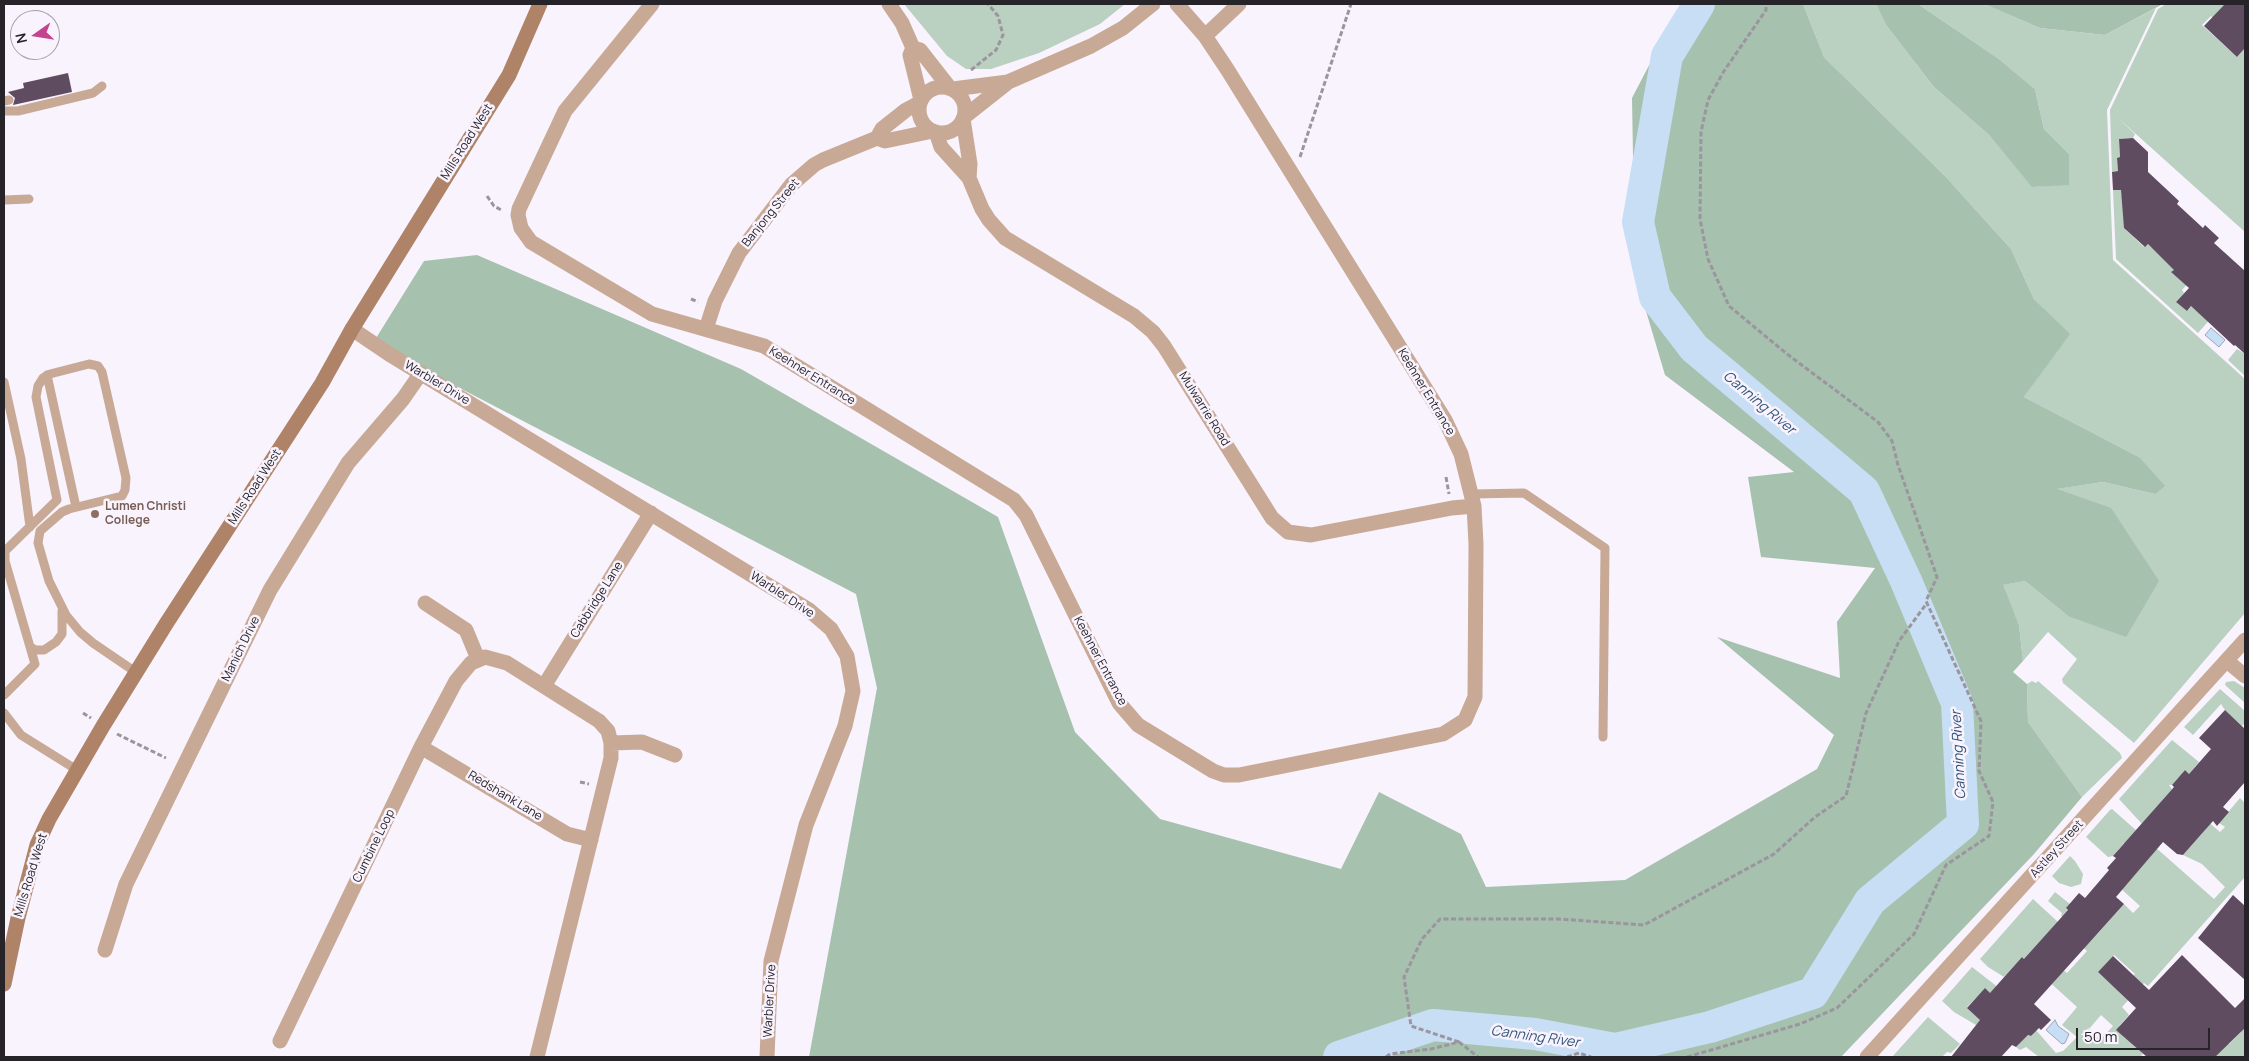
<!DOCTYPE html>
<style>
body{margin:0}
#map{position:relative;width:2249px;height:1061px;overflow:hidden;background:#f9f3fe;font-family:Manrope,sans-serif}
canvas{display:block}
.frame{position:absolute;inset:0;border:5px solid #262329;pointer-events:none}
.north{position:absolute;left:10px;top:10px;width:50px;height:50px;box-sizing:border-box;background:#f9f3fe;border:1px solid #a5a0a9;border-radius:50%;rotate:257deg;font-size:14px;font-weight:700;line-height:20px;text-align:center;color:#262329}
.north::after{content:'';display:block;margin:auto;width:18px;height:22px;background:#c4448f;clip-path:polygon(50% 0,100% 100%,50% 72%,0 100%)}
.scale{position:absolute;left:2076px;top:1028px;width:134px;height:22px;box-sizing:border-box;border:2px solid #262329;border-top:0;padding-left:6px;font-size:15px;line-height:18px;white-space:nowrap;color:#262329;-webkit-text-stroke:4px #f9f3fe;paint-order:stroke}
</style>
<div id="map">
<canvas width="2249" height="1061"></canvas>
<div class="frame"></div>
<div class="north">N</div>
<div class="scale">50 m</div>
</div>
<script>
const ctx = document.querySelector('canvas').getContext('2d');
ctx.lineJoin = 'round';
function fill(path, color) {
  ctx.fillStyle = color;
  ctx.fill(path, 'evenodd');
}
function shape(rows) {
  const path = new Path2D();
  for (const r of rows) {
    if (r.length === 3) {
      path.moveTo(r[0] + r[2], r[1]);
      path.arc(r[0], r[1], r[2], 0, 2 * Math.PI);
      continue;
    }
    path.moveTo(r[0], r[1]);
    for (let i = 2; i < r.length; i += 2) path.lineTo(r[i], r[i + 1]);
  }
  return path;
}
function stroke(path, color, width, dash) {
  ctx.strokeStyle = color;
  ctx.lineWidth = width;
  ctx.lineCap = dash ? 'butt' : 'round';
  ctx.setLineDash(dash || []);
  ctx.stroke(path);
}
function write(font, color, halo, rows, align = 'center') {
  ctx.font = font + ' Manrope,sans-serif';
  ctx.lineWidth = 5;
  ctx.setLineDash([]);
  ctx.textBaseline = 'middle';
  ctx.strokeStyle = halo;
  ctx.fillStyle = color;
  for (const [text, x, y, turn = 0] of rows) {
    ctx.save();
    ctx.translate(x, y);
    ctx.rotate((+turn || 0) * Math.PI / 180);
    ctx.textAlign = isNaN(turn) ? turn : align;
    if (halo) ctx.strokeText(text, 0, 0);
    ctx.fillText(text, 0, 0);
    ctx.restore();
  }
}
const green = shape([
 [904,4,1125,4,1100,24,1039,53,991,69,966,69,947,56],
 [1803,4,1876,4,1886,25,1934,87,1989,135,2033,187,2069,184,2069,154,2044,129,2035,89,1999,59,1918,4,1984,4,2040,28,2105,35,2156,8,2107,110,2113,260,2245,379,2245,613,2134,743,2063,683,2062,679,2077,659,2048,632,2023,661,2019,625,2002,585,2025,581,2068,616,2056,489,2103,482,2155,494,2139,457,2024,397,2069,334,2034,299,2011,249,1946,177,1824,57],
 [2166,4,2225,4,2224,5,2234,15,2223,27,2211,16,2202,25,2237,57,2245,48,2245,232,2117,117,2135,134,2133,138,2119,139,2120,157,2117,158,2118,171,2112,172,2110,110,2158,9],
 [2113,190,2121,190,2126,230,2144,247,2148,244,2175,269,2172,273,2184,283,2219,249,2182,290,2184,293,2176,302,2187,311,2196,301,2213,316,2198,333,2116,259],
 [2237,349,2245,354,2245,376,2228,360],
 [2032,681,2036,683,2038,681,2120,753,2122,758,2082,797,2028,722,2027,684],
 [2234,681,2245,688,2245,703,2225,685,2226,682],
 [2220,689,2245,711,2245,723,2242,726,2225,710,2221,704,2193,735,2184,727],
 [2172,740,2199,762,2189,774,2185,770,2172,785,2169,785,2172,789,2142,824,2119,799],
 [2240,798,2245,803,2245,877,2148,986,2144,983,2122,1007,2129,1015,2119,1026,2132,1038,2143,1054,2140,1057,2039,1057,2026,1047,2020,1050,2016,1047,2028,1035,2031,1036,2035,1031,2028,1021,2056,1053,2063,1051,2077,1037,2062,1025,2077,1007,2022,957,2004,977,1988,967,1980,959,2033,899,2058,922,2062,969,2067,973,2087,951,2080,945,2069,919,2061,916,2062,913,2048,901,2055,892,2070,904,2066,909,2096,935,2124,904,2133,913,2140,906,2108,877,2126,885,2151,856,2124,843,2113,856,2108,857,2086,837,2110,810,2112,809,2214,899,2225,887,2202,864,2183,855,2206,829,2206,820,2220,832,2225,827,2219,823],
 [2114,955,2135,974,2119,991,2098,972],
 [2101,1015,2113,1026,2100,1040,2089,1029],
 [2070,856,2075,861,2083,874,2081,884,2071,887,2059,883,2052,876],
 [1972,967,1999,988,1992,996,1985,989,1967,1007,1981,1020,1976,1025,1954,1012,1942,1001],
 [1928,1017,1960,1044,1951,1053,1947,1052,1942,1057,1892,1057],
 [2245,1026,2245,1057,2213,1056,2216,1032,2229,1044,2241,1032,2238,1030]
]);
const forest = shape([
 [1681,4,1803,4,1824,57,1946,177,2011,249,2034,299,2070,334,2024,397,2139,457,2165,486,2155,494,2103,482,2057,489,2111,508,2159,581,2126,637,2068,616,2025,581,2003,585,2019,625,2023,661,2013,672,2027,684,2028,722,2082,797,2034,854,1841,1057,809,1057,877,688,856,594,373,343,424,261,477,255,741,369,998,517,1075,732,1160,819,1341,869,1379,792,1461,834,1486,887,1625,880,1817,769,1834,735,1717,637,1840,678,1837,622,1875,568,1761,557,1748,477,1794,472,1665,375,1635,274,1632,98],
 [1876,4,1918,4,1999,59,2035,89,2044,129,2069,154,2069,185,2032,187,1989,135,1934,87,1886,25],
 [1984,4,2163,4,2105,35,2040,28]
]);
const water = shape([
 [2211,328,2225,340,2219,347,2205,335,2211,328],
 [2055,1020,2058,1026,2069,1034,2065,1043,2062,1044,2046,1030,2055,1020]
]);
const river = shape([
 [1339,1057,1433,1025,1535,1034,1615,1049,1710,1027,1813,993,1870,901,1963,824,1957,703,1906,581,1864,491,1694,348,1655,297,1638,222,1667,56,1699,4]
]);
const building = shape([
 [2225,4,2245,4,2245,48,2237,57,2204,26],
 [68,73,72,92,13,105,15,98,8,92,24,88,23,83],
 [2133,138,2148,152,2148,172,2179,201,2177,204,2203,228,2205,225,2219,238,2214,243,2245,271,2245,354,2235,345,2234,346,2191,306,2187,311,2176,302,2189,288,2171,272,2174,270,2148,244,2145,247,2124,228,2121,190,2113,190,2112,172,2118,171,2117,158,2120,157,2119,139],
 [2225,710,2245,729,2245,782,2223,807,2229,812,2217,826,2213,821,2183,855,2177,854,2163,842,2116,897,2124,904,2034,1004,2051,1020,2041,1030,2039,1028,2031,1036,2028,1035,2016,1047,2012,1045,2001,1057,1951,1057,1980,1020,1967,1008,1985,988,1990,993,2022,957,2024,959,2068,910,2066,908,2079,893,2085,898,2109,870,2107,868,2116,858,2113,856,2174,787,2172,785,2185,770,2189,774,2211,749,2199,738],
 [2233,895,2245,906,2245,980,2198,938],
 [2182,955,2235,1008,2245,998,2245,1028,2215,1057,2147,1057,2116,1030,2136,1008,2098,972,2113,956,2149,990]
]);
const path = shape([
 [971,70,996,50,1003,35,998,16,988,4],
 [1300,157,1351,4],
 [487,196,494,206,503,211],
 [691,299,698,302],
 [1446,477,1449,494],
 [83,713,91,718],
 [117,734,166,758],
 [580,782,589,784],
 [1459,1042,1411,1026,1404,977,1422,939,1440,919,1559,919,1644,925,1774,854,1815,817,1846,796,1866,713,1899,641,1927,603],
 [1386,1057,1390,1054,1431,1049,1459,1042,1478,1057],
 [1567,1057,1579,1053,1591,1057],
 [1687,1057,1800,1024,1837,1008,1914,934,1946,865,1989,836,1993,802,1979,771,1981,721,1926,601,1937,577,1898,465,1892,441,1878,422,1787,354,1729,306,1708,259,1700,219,1701,132,1708,100,1724,71,1766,10,1766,4]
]);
const service = shape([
 [4,101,9,100],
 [4,111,18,111,93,93,102,86],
 [4,200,29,199],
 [47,375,76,507],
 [4,382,21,459,30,527],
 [1472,494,1524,493,1605,548,1603,737],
 [31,647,35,650,44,650,56,642,62,634,62,611],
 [4,695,35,664,5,561,5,551,57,500,36,397,38,386,43,378,50,374,89,364,98,366,102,372,126,478,125,490,122,496,69,509,62,512,40,531,38,543,49,581,66,615,80,632,93,643,137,673],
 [4,713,21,735,77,770]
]);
const minor = shape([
 [652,4,565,111,519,209,518,215,521,228,531,242,652,314,764,346,1014,500,1026,515,1119,703,1138,725,1213,771,1224,775,1239,775,1443,734,1465,720,1475,697,1476,544,1474,506,1461,454,1445,420,1227,69,1205,36,1177,4],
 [889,4,902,23,913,48],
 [1205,36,1239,4],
 [942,110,23],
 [953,89,1008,82,1091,46,1123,28,1153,4],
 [921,100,910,55,913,48,920,50,949,87],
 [919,103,906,110,882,129,877,138,885,141,933,131],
 [964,117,1007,83],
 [963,119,970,164,969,178],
 [936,132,941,147,969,178,982,209,989,220,1005,238,1134,316,1153,332,1164,346,1272,518,1288,532,1311,535,1452,508,1474,506],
 [352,329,389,354,809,610,831,629,847,656,853,691,845,726,806,825,771,961,767,1057],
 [706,329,715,301,739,253,791,185,814,165,823,160,877,138],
 [425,603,466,630,478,659],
 [2227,661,2245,676],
 [544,686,651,513],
 [611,743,642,742,675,755],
 [421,747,567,834,591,840],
 [105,950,126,884,270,590,348,463,403,399,421,373],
 [280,1041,421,747,456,681,471,663,485,657,507,663,599,721,608,731,611,743,611,758,537,1057],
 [1867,1057,2245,640]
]);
const secondary = shape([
 [4,984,18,918,37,845,49,819,103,726,166,624,322,383,352,329,509,75,540,4]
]);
const markers = [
 [95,514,5,"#8d6e63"]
];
const streetNames = [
 ["Mills Road West",467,142,-58],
 ["Banjong Street",771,213,-51],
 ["Keehner Entrance",812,376,32],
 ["Warbler Drive",437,383,31],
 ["Keehner Entrance",1426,392,59],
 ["Mulwarrie Road",1204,409,58],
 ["Mills Road West",255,487,-57],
 ["Warbler Drive",782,595,33],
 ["Cabbridge Lane",597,600,-58],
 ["Manich Drive",241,649,-64],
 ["Keehner Entrance",1100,661,62],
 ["Redshank Lane",505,796,31],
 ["Cumbine Loop",374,846,-64],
 ["Astley Street",2057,849,-48],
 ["Mills Road West",31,875,-73],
 ["Warbler Drive",770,1001,-87]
];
const educationNames = [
 ["Lumen Christi",105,507],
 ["College",105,521]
];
const waterNames = [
 ["Canning River",1759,403,40],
 ["Canning River",1959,755,-93],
 ["Canning River",1535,1037,8]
];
fill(green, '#bad0c0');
fill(forest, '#a6c1ae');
fill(water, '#c7def5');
stroke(water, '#97a6b8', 1);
stroke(river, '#c7def5', 32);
fill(building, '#5f4c60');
stroke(path, '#9a959e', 3, [5, 2.5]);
stroke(service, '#c8a996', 9);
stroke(minor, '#c8a996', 15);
stroke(secondary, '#af8367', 15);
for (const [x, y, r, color] of markers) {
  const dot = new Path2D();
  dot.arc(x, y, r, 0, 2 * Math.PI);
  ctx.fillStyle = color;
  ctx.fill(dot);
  stroke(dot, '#f9f3fe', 2);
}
write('12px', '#262329', '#f9f3fe', streetNames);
write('bold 12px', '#785e54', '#f9f3fe', educationNames, 'left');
write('italic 14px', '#305577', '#f9f3fe', waterNames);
</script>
